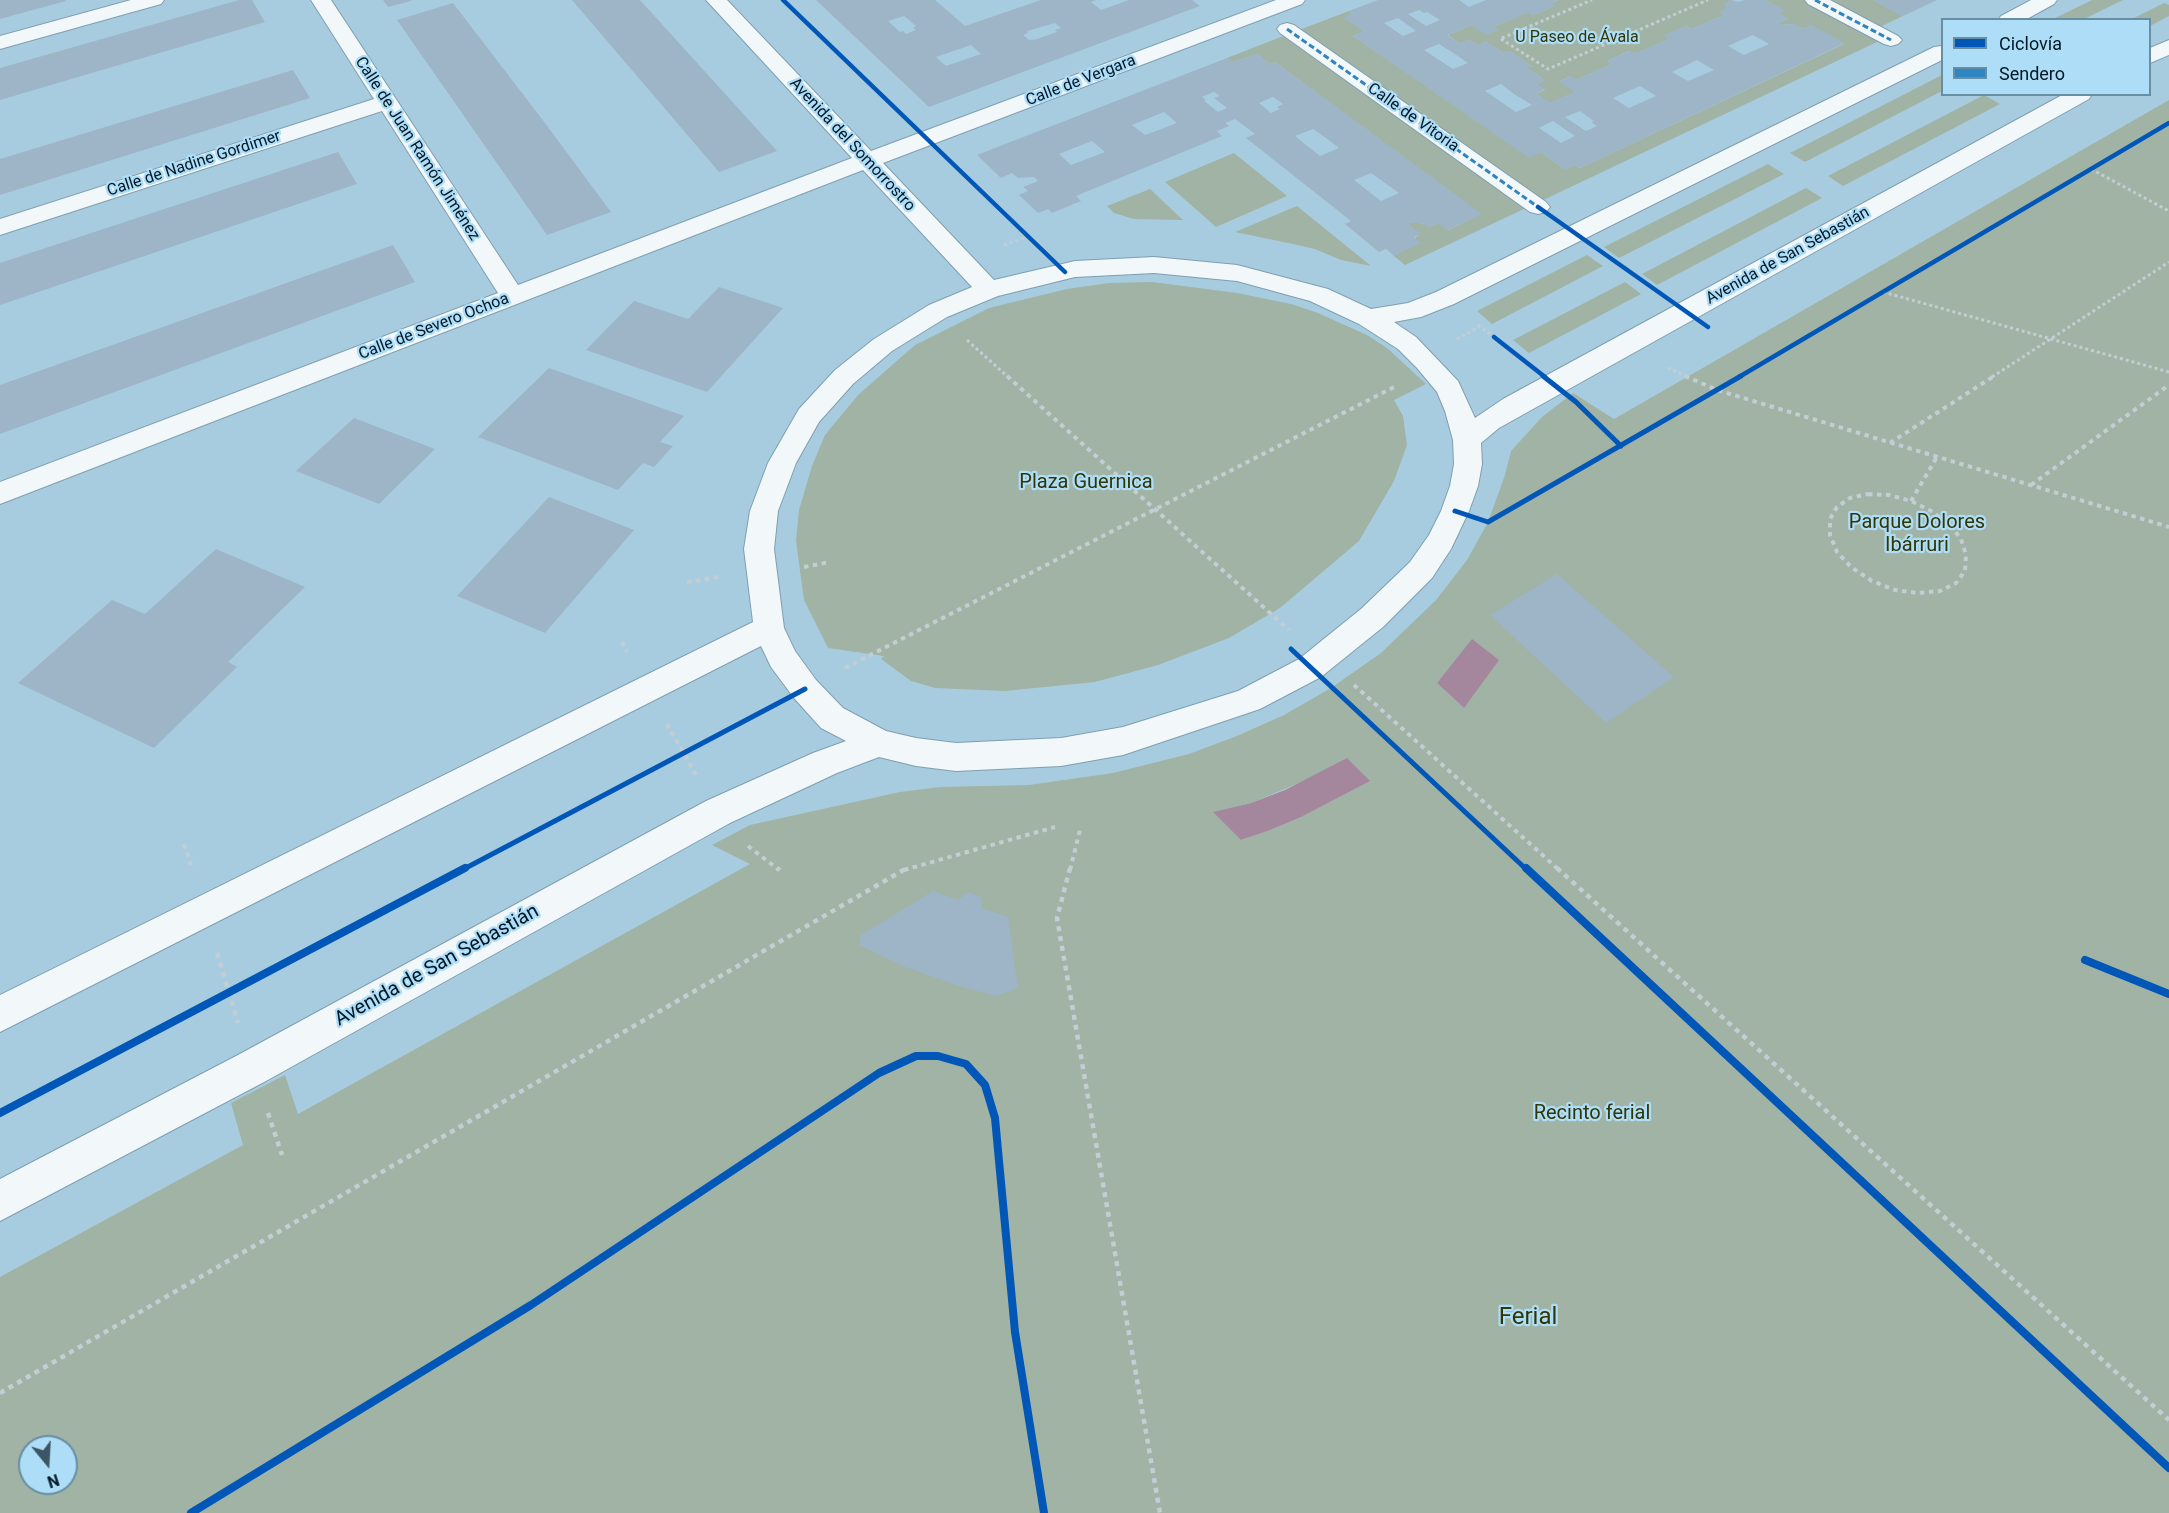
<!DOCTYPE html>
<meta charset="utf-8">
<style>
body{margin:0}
#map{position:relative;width:2169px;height:1513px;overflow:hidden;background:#a8ccdf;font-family:Roboto,sans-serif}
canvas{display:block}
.legend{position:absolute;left:1941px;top:18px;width:210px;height:78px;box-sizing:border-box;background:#aeddf7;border:2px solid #688ea3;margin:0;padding:8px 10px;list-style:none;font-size:18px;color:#001825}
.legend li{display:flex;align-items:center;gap:12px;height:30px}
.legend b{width:30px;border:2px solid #688ea3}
.north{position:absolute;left:18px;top:1435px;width:60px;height:60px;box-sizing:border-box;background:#aeddf7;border:2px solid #688ea3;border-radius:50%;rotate:162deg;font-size:16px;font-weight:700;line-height:24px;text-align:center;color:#001825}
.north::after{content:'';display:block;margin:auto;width:21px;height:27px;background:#3b5766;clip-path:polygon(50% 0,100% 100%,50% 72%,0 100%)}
</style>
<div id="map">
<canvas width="2169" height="1513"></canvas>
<ul class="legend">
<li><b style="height:8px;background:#0057b8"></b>Ciclovía</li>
<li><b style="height:8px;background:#2f85c1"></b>Sendero</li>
</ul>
<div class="north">N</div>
</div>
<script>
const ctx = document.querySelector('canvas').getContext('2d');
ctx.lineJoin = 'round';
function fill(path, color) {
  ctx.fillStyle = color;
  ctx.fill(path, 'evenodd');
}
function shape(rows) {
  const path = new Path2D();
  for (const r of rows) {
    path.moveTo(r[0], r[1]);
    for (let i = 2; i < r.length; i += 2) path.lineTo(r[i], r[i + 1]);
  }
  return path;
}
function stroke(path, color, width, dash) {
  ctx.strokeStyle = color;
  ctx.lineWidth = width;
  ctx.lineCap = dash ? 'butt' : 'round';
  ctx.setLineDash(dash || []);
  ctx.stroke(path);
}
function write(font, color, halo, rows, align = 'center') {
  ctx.font = font + ' Roboto,sans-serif';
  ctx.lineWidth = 4.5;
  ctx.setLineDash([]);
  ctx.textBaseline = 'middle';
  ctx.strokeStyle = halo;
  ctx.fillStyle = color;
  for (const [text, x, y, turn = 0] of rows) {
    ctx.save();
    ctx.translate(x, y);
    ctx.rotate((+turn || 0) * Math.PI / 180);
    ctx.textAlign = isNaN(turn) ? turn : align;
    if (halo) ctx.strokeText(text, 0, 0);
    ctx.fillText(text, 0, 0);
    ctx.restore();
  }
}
const green = shape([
 [1558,0,1732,0,1724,4,1728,7,1719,12,1724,15,1692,29,1686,26,1665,35,1669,39,1635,54,1629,51,1607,61,1612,64,1576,80,1571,76,1560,81,1575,92,1550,103,1536,94,1545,90,1537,84,1545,80,1527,68,1532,66,1509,51,1504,53,1486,42,1478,45,1469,40,1460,44,1448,35,1472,25,1486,34,1498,30,1493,27,1528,12,1533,15,1555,6,1551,3],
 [1765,0,1873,0,1903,16,1869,32,1877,42,1541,201,1299,30,1349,11,1353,14,1344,18,1364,31,1353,36,1529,157,1540,152,1565,169,1575,165,1580,168,1844,44,1811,25,1803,29,1794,24,1781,25,1778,23,1788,19,1779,14,1785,11],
 [2092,0,2123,0,2084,19,2053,19],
 [2164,3,2169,5,2169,16,2150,26,2150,20,2132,19],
 [1286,35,1526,208,1405,265,1394,256,1420,234,1408,224,1413,222,1424,224,1429,227,1438,223,1448,230,1481,214,1275,62,1270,64,1257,54,1233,62,1227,58],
 [1942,75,1942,91,1805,162,1790,153],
 [1984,95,2000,104,1843,186,1828,176],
 [2169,100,2169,1513,0,1513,0,1277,243,1145,231,1103,285,1075,298,1114,750,864,712,845,750,825,900,792,940,787,1029,785,1113,773,1189,754,1237,736,1284,715,1331,688,1381,653,1436,600,1467,560,1488,522,1505,475,1511,451,1542,417,1573,393,1614,419],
 [1455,663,1464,708,1437,683],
 [1313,777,1369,781,1301,817,1242,840,1214,812,1251,803],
 [30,1447,66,1447,66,1483,30,1483],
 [1234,153,1287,196,1216,227,1165,182],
 [1768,164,1784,174,1619,258,1604,247],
 [1806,188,1822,198,1657,285,1642,274],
 [1150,189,1183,220,1134,219,1114,213,1107,206],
 [1297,206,1371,266,1341,260,1315,249,1293,244,1235,232],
 [1587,255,1603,266,1492,324,1477,311],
 [1152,282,1237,293,1291,304,1318,313,1367,335,1387,348,1426,384,1394,400,1403,416,1407,445,1394,481,1359,541,1280,608,1229,638,1158,665,1095,682,1005,691,935,688,911,681,881,659,884,656,828,648,804,600,796,541,799,510,812,466,825,435,858,395,915,345,989,308,1067,289,1109,283],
 [1625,282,1641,294,1529,353,1513,340]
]);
const water = shape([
 [1472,639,1499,660,1464,708,1437,683],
 [1347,758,1370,781,1301,817,1270,830,1241,840,1213,812,1251,803,1285,790]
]);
const building = shape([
 [0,0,65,0,66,1,0,19],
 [239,0,252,0,265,22,0,100,0,68],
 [383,0,411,0,411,1,388,7],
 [572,0,640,0,777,151,719,172],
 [816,0,935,0,965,26,1041,0,1096,0,1091,2,1101,10,1129,0,1192,0,1200,6,929,107],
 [904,16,916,26,913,28,916,30,906,34,903,31,900,32,888,21],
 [1055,23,1061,28,1055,30,1057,32,1037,39,1029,40,1023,35,1028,33,1027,31],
 [971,45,981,54,946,66,936,57],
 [1378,0,1459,0,1469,7,1486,0,1557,0,1551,3,1556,6,1533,15,1528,12,1493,27,1498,30,1486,35,1472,25,1447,35,1460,44,1469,40,1478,45,1486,42,1504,53,1509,51,1532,66,1527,68,1545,80,1537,84,1545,89,1536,94,1550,103,1575,92,1559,82,1571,76,1576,80,1612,64,1607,61,1630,51,1635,54,1669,39,1664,35,1686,26,1692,29,1724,15,1718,12,1728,7,1723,4,1732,0,1739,2,1745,0,1765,0,1786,11,1779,14,1788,19,1778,23,1781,25,1794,24,1803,29,1811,25,1845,43,1580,168,1575,165,1565,169,1540,152,1529,158,1353,36,1364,31,1343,18,1353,14,1349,11],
 [1419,10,1424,13,1427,12,1440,20,1426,26,1408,14],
 [1398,18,1416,31,1403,36,1384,23],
 [1753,35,1769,44,1744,55,1728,46],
 [1439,44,1455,54,1468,63,1453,69,1424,50],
 [1697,60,1714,70,1688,81,1672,72],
 [1501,84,1514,94,1532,105,1516,112,1485,91],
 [1640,86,1656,96,1629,108,1613,98],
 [1580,111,1594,121,1591,122,1597,126,1586,131,1565,117],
 [1553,121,1575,136,1561,143,1539,128],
 [1873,0,1937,0,1903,16],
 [453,3,545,123,611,212,547,235,397,20],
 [1257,54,1270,64,1275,62,1482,214,1447,230,1438,223,1429,227,1424,224,1413,222,1408,224,1421,234,1414,237,1421,243,1394,256,1386,249,1379,252,1345,224,1351,221,1246,138,1255,134,1235,119,1225,123,1229,126,1217,131,1222,136,1076,196,1081,201,1052,213,1048,209,1038,213,1019,195,1028,191,1023,187,1038,181,1034,177,1018,178,1012,173,1001,178,977,155,1227,58,1233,62],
 [1214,92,1220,96,1214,98,1227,108,1218,112,1204,101,1206,100,1202,97],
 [1273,97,1283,104,1277,107,1280,109,1271,113,1259,103],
 [1164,112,1177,123,1145,135,1132,125],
 [1313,129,1326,138,1339,148,1320,156,1295,136],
 [1092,141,1105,152,1071,165,1059,154],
 [1371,173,1399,193,1381,201,1354,180],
 [293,70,310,98,0,195,0,159],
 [338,152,357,184,0,305,0,263],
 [393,245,415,282,0,434,0,385],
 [719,287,783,308,707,392,586,350,634,301,688,319],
 [549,368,684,416,660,442,673,446,654,467,643,463,618,490,478,437],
 [354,418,435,449,379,504,296,471],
 [549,497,634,530,545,633,457,596],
 [216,549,305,587,228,662,237,667,154,748,18,683,112,600,145,614],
 [1557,574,1674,677,1606,723,1490,615],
 [933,891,958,900,968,892,981,897,982,908,1008,917,1018,988,996,996,962,987,905,967,859,945,861,935]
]);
const pathFar2 = shape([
 [1502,38,1592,0],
 [1501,39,1548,69,1708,0],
 [2091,169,2169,211],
 [1004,245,1026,237],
 [1610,258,1650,286],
 [1883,292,2169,372],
 [1478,325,1494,337],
 [1457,339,1479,327],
 [967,340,1008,377],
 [1668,368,1688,377],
 [1992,377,2169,262]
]);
const pathFar1 = shape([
 [1007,376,1289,630],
 [1685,376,1717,390,2169,527],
 [1890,443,1994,376],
 [2031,485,2169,385],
 [1868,494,1889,495,1911,501,1931,511,1949,524,1961,539,1966,555,1965,571,1956,583,1940,591,1918,593,1895,590,1872,581,1851,567,1837,552,1830,535,1830,519,1837,507,1850,498,1868,494],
 [1911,501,1937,457],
 [804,567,830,562],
 [687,582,719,577],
 [622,642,627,652],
 [845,668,1394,387],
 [1354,685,1559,870],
 [667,724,696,775],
 [184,844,192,868],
 [748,846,779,870],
 [904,870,1055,827],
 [1070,870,1081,826]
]);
const path = shape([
 [777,868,780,870],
 [1070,868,1057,918,1160,1513],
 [1557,868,2169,1420],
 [217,953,238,1023],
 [268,1113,282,1155],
 [0,1393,907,868]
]);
const minor = shape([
 [131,0,164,0,161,4,0,49,0,36,131,0],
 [311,0,331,0,518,285,852,158,706,0,727,0,871,151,1276,0,1305,0,1302,4,883,163,994,280,1075,261,1154,257,1237,265,1328,289,1371,309,1408,303,1436,292,1934,47,1942,46,1942,60,1454,304,1421,317,1394,322,1416,337,1458,381,1475,418,1503,399,2064,94,2092,94,2089,99,1499,428,1481,443,1482,464,1478,486,1469,511,1451,549,1432,578,1383,627,1321,677,1260,709,1123,755,1061,766,956,771,916,766,879,757,837,773,730,823,266,1081,0,1221,0,1179,238,1055,706,801,813,753,846,741,821,728,794,698,771,667,761,646,0,1032,0,995,753,622,744,549,750,511,768,463,799,409,835,370,874,339,929,305,972,287,863,170,0,504,0,482,498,293,382,111,0,235,0,219,374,99,311,0],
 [1154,273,1237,281,1310,301,1359,324,1398,349,1417,368,1437,392,1445,411,1453,440,1454,464,1450,486,1441,511,1429,535,1410,562,1361,609,1299,659,1238,691,1123,727,1061,738,956,743,916,738,886,731,843,708,816,680,795,651,784,628,774,549,778,511,796,463,819,422,853,384,892,351,947,317,998,296,1075,277,1154,273],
 [1805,0,1830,0,1898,36,1902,40,1898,44,1891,46,1884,44,1808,4,1805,0],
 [2031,0,2057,0,2054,4,2025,20,1998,20,2001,16,2031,0],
 [1287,23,1294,25,1546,202,1550,207,1546,212,1538,214,1530,212,1280,33,1277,29,1280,25,1287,23],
 [2169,40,2169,55,2150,63,2150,48,2169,40]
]);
const quiet = shape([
 [1815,0,1891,40],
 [1287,29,1538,207]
]);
const cyclewayFar2 = shape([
 [783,0,1065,272],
 [1538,207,1708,327],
 [1494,337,1545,377],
 [1739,377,2169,123]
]);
const cyclewayFar1 = shape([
 [1543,376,1576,402,1621,446],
 [1455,511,1488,522,1741,376],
 [1291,649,1527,870],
 [462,870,805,689]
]);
const cycleway = shape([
 [1526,868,2169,1468],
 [2085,960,2169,994],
 [0,1113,465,868],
 [191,1513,531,1305,879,1073,916,1056,938,1056,966,1064,985,1085,995,1118,1015,1332,1044,1513]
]);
const farParknames = [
 ["U Paseo de Ávala",1577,38]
];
const farStreetnames = [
 ["Calle de Vergara",1081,81,-21],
 ["Calle de Vitoria",1413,118,35],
 ["Avenida del Somorrostro",852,145,47],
 ["Calle de Juan Ramón Jiménez",417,149,57],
 ["Calle de Nadine Gordimer",194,164,-18],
 ["Avenida de San Sebastián",1788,256,-29],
 ["Calle de Severo Ochoa",434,327,-21]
];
const parkNames = [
 ["Plaza Guernica",1086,483],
 ["Parque Dolores",1917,523],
 ["Ibárruri",1917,546],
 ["Recinto ferial",1592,1114]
];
const streetNames = [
 ["Avenida de San Sebastián",437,966,-29]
];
const nearParknames = [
 ["Ferial",1528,1318]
];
fill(green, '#a0b3a4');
fill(water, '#a5879d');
fill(building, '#9db5c6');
stroke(minor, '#7f9fb0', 2);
stroke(pathFar2, '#c3ced4', 3, [3, 3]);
stroke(pathFar1, '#c3ced4', 4, [4.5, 4.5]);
stroke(path, '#c3ced4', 4.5, [5, 5]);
fill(minor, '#f2f7fa');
stroke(quiet, '#2f85c1', 3, [6, 3]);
stroke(cyclewayFar2, '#0057b8', 4.5);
stroke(cyclewayFar1, '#0057b8', 5);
stroke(cycleway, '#0057b8', 8);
write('16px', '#323504', '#aeddf7', farParknames);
write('16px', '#001825', '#aeddf7', farStreetnames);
write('20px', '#323504', '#aeddf7', parkNames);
write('20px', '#001825', '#aeddf7', streetNames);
write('24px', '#323504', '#aeddf7', nearParknames);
</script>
